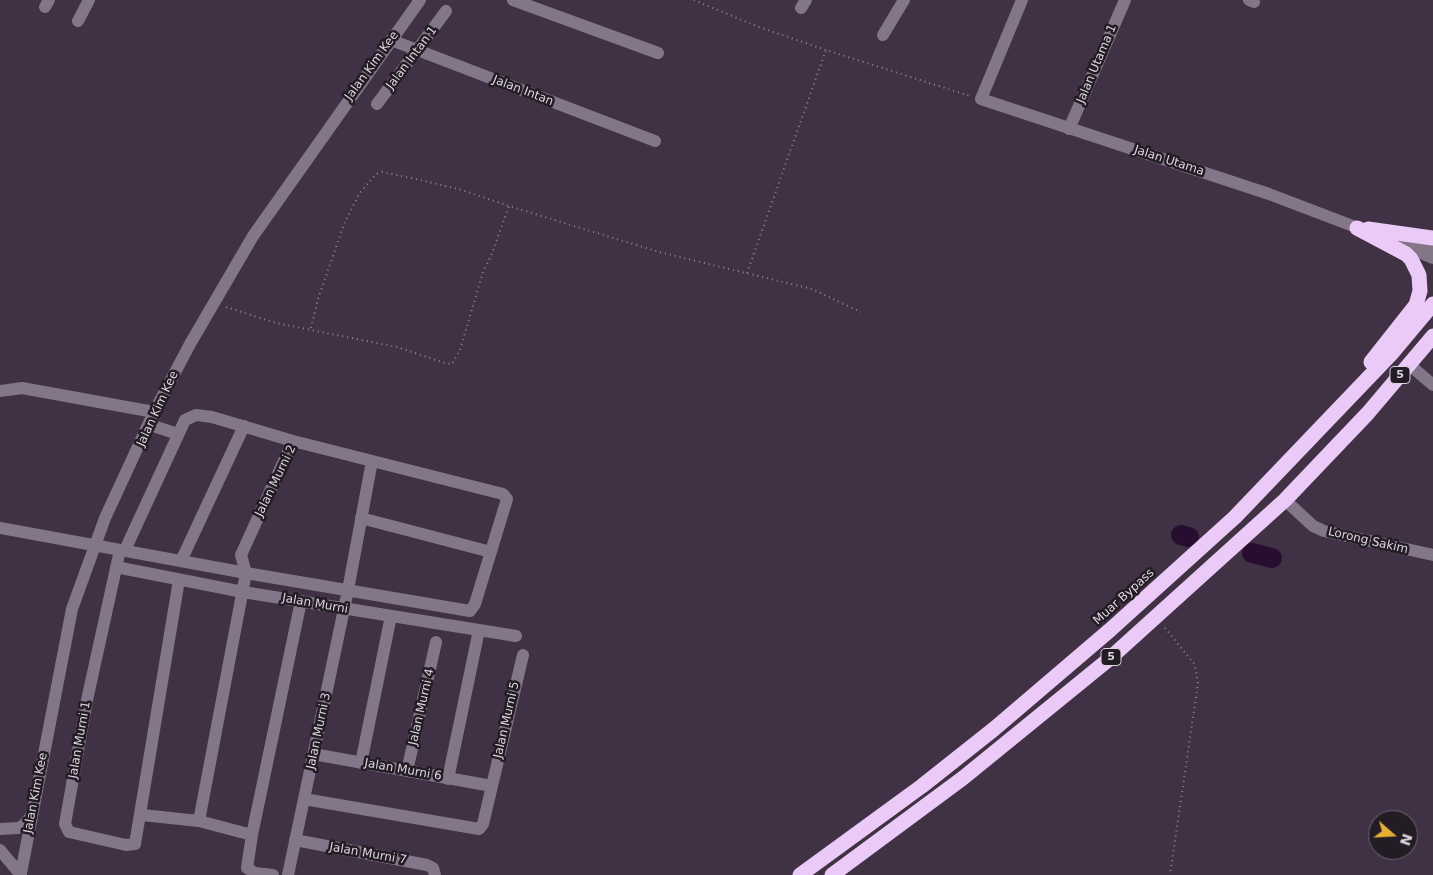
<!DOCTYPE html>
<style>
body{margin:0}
#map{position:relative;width:1433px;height:875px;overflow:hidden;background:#403244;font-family:"DejaVu Sans",sans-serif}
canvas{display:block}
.north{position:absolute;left:1368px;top:810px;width:50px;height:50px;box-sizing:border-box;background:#231c25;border:1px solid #6d6670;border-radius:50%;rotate:109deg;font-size:14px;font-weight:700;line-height:20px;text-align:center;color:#ddd4e0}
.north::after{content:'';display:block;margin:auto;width:18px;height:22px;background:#e2af34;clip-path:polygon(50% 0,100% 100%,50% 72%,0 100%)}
</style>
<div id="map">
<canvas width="1433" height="875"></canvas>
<div class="north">N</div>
</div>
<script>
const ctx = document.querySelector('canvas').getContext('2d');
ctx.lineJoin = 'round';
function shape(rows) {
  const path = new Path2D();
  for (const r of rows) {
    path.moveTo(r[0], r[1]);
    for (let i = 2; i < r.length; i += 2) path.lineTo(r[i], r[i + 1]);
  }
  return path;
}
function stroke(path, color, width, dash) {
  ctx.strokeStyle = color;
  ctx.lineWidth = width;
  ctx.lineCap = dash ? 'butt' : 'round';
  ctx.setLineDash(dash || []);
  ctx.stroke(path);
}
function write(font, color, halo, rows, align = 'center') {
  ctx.font = font + ' "DejaVu Sans",sans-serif';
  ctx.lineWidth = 5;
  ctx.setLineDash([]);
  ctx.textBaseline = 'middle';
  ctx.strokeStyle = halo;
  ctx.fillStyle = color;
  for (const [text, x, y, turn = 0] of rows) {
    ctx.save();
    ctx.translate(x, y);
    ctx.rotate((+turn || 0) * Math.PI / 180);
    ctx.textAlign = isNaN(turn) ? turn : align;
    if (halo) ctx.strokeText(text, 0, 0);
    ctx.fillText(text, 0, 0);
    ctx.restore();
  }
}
const river = shape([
 [1181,535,1189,537],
 [1252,553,1272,558]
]);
const path = shape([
 [694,0,756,26,826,50],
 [747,273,826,50,970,96],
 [226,307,276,323,397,347,445,363,452,364,460,350,483,272,491,256,509,206,659,252,812,289,861,312],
 [311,328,318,299,344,224,359,194,376,174,382,172,416,179,462,190,509,206],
 [1165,628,1195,665,1198,683,1170,875]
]);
const minor = shape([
 [513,0,658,53],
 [1022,0,981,99,1269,194,1366,231],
 [1249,0,1254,2],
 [45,7,49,0],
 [801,8,806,0],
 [78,21,89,0],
 [883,35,904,0],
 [391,40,655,141],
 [377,104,446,11],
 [1069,129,1125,0],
 [1412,242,1433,248],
 [1396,243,1433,258],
 [1412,367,1433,385],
 [0,391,22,388,154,412],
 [150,425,178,434],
 [1285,500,1313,526,1324,531,1433,555],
 [361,518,491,552],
 [0,528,246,573,470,611,475,604,507,499,503,494,293,441,212,417,196,415,185,420,125,550],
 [120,550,87,700,65,824,69,832,126,845,135,844,179,580],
 [181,561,244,426],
 [116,567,243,592,516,636],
 [313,754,492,786],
 [361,763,391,616],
 [407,771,436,642],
 [448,779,479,630],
 [304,799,479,829,483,824,523,655],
 [142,815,199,821,252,835,247,868,255,873,273,875],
 [199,821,246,573,241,555,293,441],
 [0,829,18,828,24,825,32,815],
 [252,835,301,601],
 [295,840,427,865,433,868,435,875],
 [0,850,21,875],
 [21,873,72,609,105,518,154,412,190,344,253,236,420,0],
 [288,875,348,590,372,461]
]);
const highway = shape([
 [1357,228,1406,254,1411,259,1419,275,1420,291,1416,305,1371,362],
 [1368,229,1433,238],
 [800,875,922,786,994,729,1110,630,1235,517,1392,353,1433,304],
 [832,875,963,778,1108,660,1285,500,1368,413,1433,336]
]);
const shields = [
 [1400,375,20],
 [1111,657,20]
];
const shieldNames = [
 ["5",1400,375],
 ["5",1111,657]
];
const streetNames = [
 ["Jalan Intan 1",412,58,-53],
 ["Jalan Utama 1",1097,64,-67],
 ["Jalan Kim Kee",372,66,-54],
 ["Jalan Intan",523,91,21],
 ["Jalan Utama",1169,161,18],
 ["Jalan Kim Kee",158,409,-65],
 ["Jalan Murni 2",276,481,-64],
 ["Lorong Sakim",1368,541,13],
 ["Muar Bypass",1124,597,-42],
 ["Jalan Murni",315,604,10],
 ["Jalan Murni 4",422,707,-77],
 ["Jalan Murni 5",507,720,-77],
 ["Jalan Murni 3",319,731,-78],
 ["Jalan Murni 1",80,740,-80],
 ["Jalan Murni 6",403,770,10],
 ["Jalan Kim Kee",36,793,-79],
 ["Jalan Murni 7",368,854,10]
];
stroke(river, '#270d30', 20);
stroke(path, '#918695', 2, [1, 4]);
stroke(minor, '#837688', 12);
stroke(highway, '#eccaf8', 15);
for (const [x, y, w] of shields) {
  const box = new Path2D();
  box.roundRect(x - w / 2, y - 8.5, w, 17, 4);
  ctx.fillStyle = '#231c25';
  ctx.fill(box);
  stroke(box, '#ddd4e0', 1);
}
write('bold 11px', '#ddd4e0', null, shieldNames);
write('12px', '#ddd4e0', '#231c25', streetNames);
</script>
